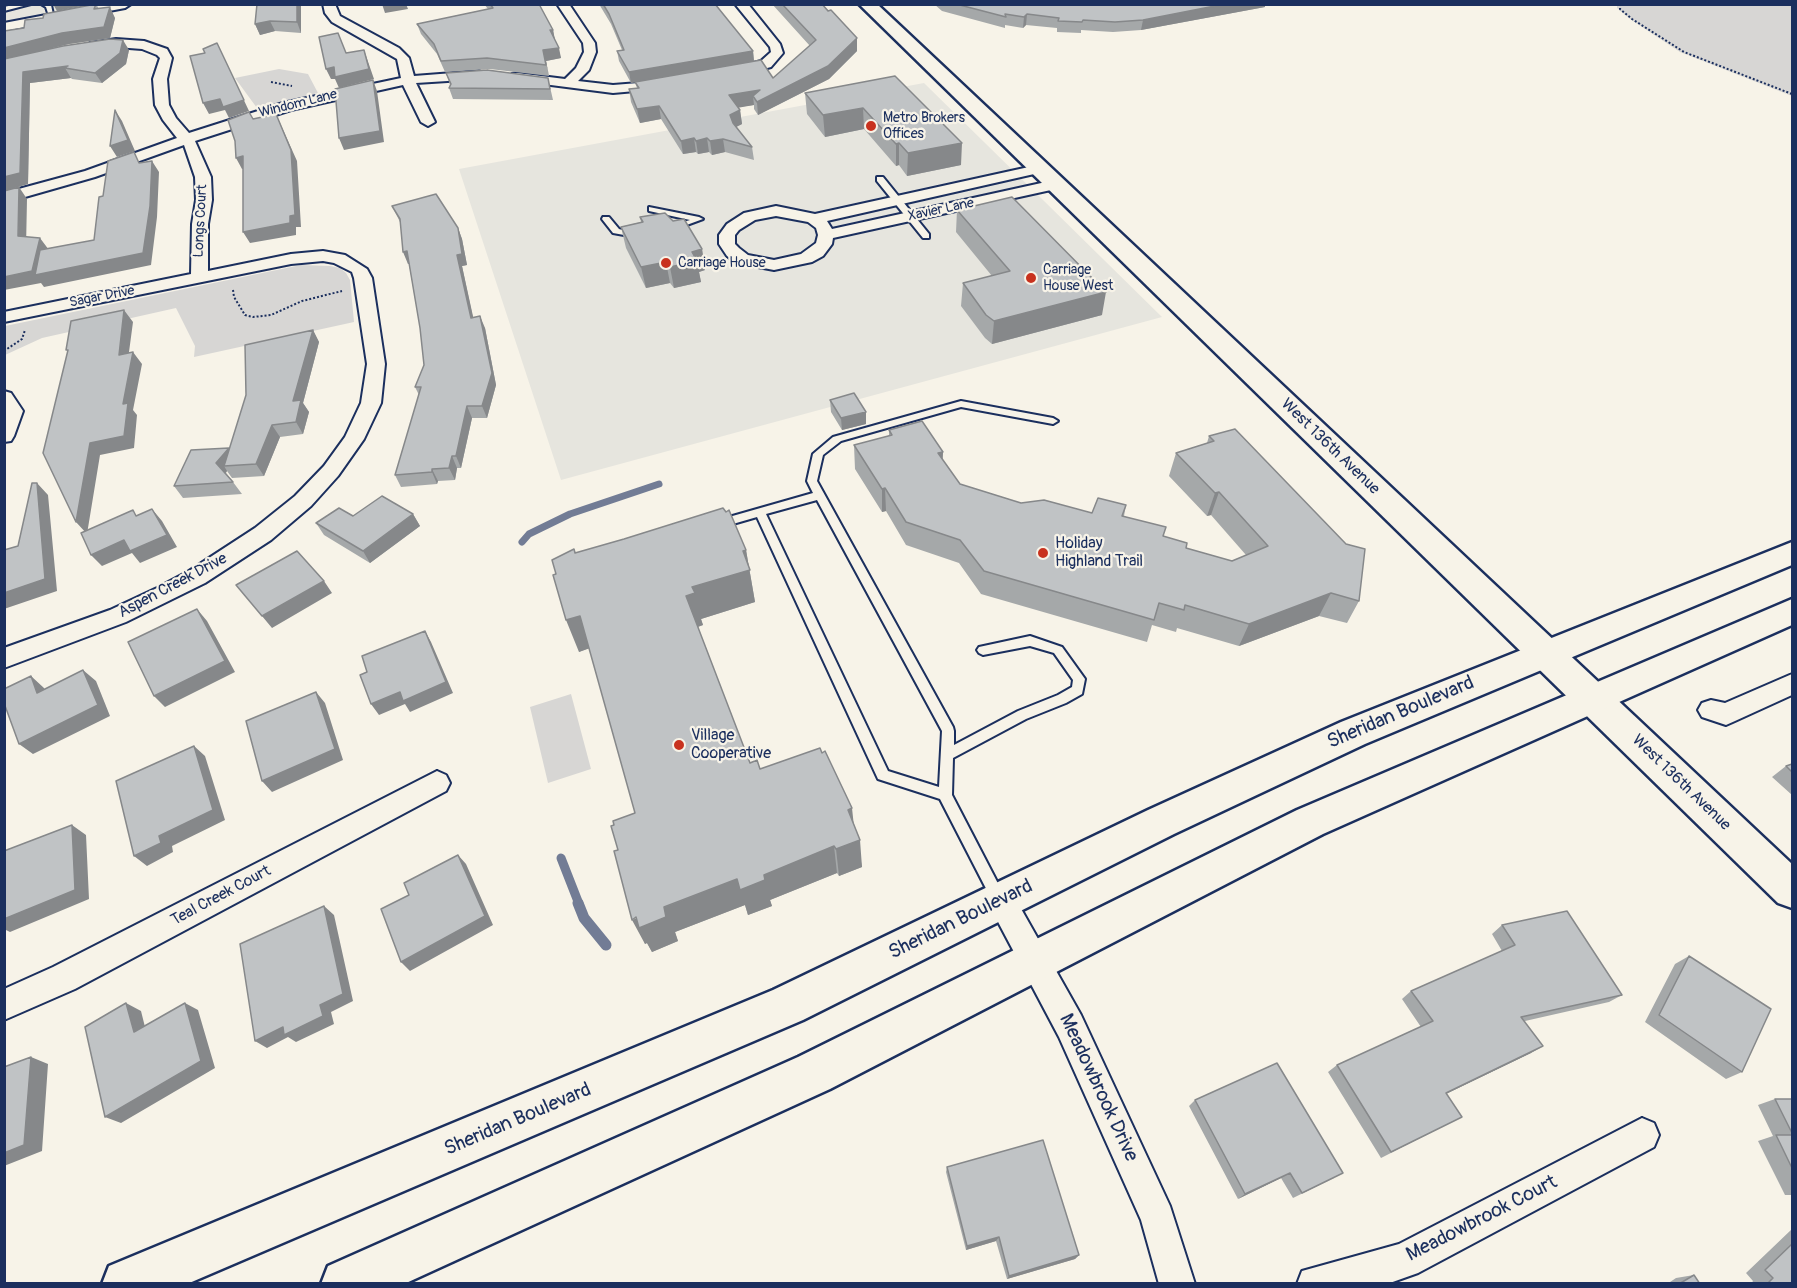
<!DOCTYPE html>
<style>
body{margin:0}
#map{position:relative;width:1797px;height:1288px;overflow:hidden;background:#f7f3e8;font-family:Pangolin,sans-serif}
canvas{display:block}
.frame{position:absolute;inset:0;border:6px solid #1b2f5e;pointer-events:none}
</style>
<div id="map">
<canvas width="1797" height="1288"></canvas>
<div class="frame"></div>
</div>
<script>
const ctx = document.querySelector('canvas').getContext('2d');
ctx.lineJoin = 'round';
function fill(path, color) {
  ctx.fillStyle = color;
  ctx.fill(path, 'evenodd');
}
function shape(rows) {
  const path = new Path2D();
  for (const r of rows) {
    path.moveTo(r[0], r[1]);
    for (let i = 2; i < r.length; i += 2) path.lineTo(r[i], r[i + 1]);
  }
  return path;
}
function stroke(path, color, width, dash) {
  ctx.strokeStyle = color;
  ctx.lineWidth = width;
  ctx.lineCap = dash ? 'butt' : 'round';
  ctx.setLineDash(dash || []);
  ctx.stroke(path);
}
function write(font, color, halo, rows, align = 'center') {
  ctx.font = font + ' Pangolin,sans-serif';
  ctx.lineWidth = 4.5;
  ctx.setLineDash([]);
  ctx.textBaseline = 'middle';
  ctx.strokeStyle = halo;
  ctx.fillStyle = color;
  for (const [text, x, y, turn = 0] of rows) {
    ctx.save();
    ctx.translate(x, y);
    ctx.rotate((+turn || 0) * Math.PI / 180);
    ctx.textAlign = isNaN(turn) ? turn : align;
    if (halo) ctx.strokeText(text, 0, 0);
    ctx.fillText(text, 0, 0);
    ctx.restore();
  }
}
const built = shape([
 [5,5,95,5,5,22],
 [924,83,1162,317,561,480,459,169]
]);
const green = shape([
 [1617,5,1792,5,1792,96,1680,52,1630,19,1617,8],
 [279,69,308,74,318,93,257,108,235,78],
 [301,265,330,266,340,268,346,273,350,280,354,322,194,357,195,346,176,308,42,338,5,355,5,326],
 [571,694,591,769,548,783,530,707]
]);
const streamFar2 = shape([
 [522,542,529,534,570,514,659,484]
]);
const streamFar1 = shape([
 [561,858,579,904]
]);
const stream = shape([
 [578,903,584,918,606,945]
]);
const path = shape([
 [1620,4,1620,9,1632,19,1684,52,1792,94],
 [271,82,292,86],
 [233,290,234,297,245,315,253,317,271,315,302,301,342,291],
 [4,351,22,339,25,330]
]);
const service = shape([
 [17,4,31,4,4,11,4,7,17,4],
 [41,4,51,5,54,19,50,19,46,7,41,4],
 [877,177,883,177,929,234,929,238,923,238,877,181,877,177],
 [649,207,699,217,703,219,673,230,669,228,670,226,690,220,649,211,649,207],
 [603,217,609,217,619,229,639,235,635,237,613,233,602,219,603,217],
 [961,401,1053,418,1058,421,1053,424,961,407,841,441,823,455,817,481,953,727,954,731,954,745,1018,711,1058,695,1072,687,1073,680,1054,653,1030,646,983,655,979,653,977,650,979,647,1030,636,1062,647,1085,679,1082,694,1066,703,1026,719,953,758,952,795,1006,899,1004,904,999,906,994,904,940,799,878,779,757,517,719,528,714,524,715,521,813,493,807,481,813,454,833,437,961,401],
 [817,500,942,731,939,787,888,771,766,514,817,500]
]);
const minor = shape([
 [104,4,131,4,125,8,4,31,4,23,104,4],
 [323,4,335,4,340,16,399,48,409,58,414,76,479,71,486,75,479,79,416,83,435,122,428,126,421,122,403,85,291,110,195,141,211,177,212,200,208,224,208,271,291,254,323,251,345,255,367,269,372,278,385,364,381,403,364,439,338,476,311,506,271,540,205,583,126,622,4,668,4,648,110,610,157,588,189,571,255,528,295,496,324,466,345,437,361,403,367,364,354,278,352,272,334,263,323,261,291,264,4,322,4,312,191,274,192,224,196,200,195,177,184,145,95,177,4,203,4,193,85,171,177,138,163,120,155,105,153,79,160,58,157,55,142,49,116,47,94,50,88,46,90,43,116,39,144,41,167,49,172,58,167,79,169,105,176,118,189,133,283,103,401,78,397,59,332,22,325,13,323,4],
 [557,4,569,4,595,43,596,52,589,70,578,81,613,85,664,81,669,82,671,85,669,88,613,93,512,80,510,77,512,74,517,73,565,79,576,68,584,52,583,43,557,4],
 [735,4,748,4,780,44,783,53,771,67,734,77,727,73,729,70,761,61,771,52,770,47,735,4],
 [1038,165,1043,166,1045,169,1043,172,827,221,832,229,1055,180,1063,185,1060,188,833,238,832,244,823,256,812,262,774,270,737,263,727,256,719,244,719,235,727,224,744,213,776,206,815,214,1038,165],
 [776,216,808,222,816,228,818,235,816,243,801,254,774,260,748,255,739,248,735,244,735,235,739,230,755,220,776,216],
 [4,391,11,393,23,411,14,436,11,441,4,442,4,391],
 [1792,674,1792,695,1735,721,1726,725,1702,717,1698,710,1702,703,1711,700,1725,703,1792,674],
 [437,771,446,775,450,783,446,791,75,989,4,1020,4,989,53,967,437,771],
 [1001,887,1011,891,1081,1015,1170,1206,1195,1284,1159,1284,1141,1220,1059,1037,987,901,991,891,1001,887],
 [1642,1118,1654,1123,1659,1135,1654,1147,1418,1273,1387,1284,1297,1284,1302,1271,1399,1244,1642,1118]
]);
const secondary = shape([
 [859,4,877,4,1792,864,1792,908,1778,903,859,4]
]);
const primary = shape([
 [1792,542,1792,565,1365,744,1174,834,803,1020,187,1284,102,1284,109,1266,773,990,1148,810,1341,722,1792,542],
 [1792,599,1792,625,1323,834,830,1089,404,1284,321,1284,328,1266,798,1057,1297,810,1792,599]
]);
const wall = shape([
 [96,4,99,9,115,18,110,38,69,44,51,48,129,50,126,64,102,83,72,79,71,78,30,83,28,184,4,191,24,28,43,18],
 [301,4,301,33,275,31,260,35,255,24],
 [484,4,539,4,553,30,555,40,561,58,546,61,549,76,490,69,445,72,437,54,421,34,417,24,488,9],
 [599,4,715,4,753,51,754,61,773,78,810,46,772,4,822,4,857,38,857,51,829,79,758,115,754,109,754,105,738,107,740,110,742,124,736,127,752,147,754,160,725,152,712,155,709,152,698,154,696,152,683,154,661,119,640,123,631,102,629,89,637,88,635,82,631,83,619,61,617,51,622,50,611,24],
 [934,4,1265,4,1265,7,1141,30,1113,32,1081,30,1081,33,1057,32,1057,28,1026,25,1023,28,1005,25,1005,28,942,11],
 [446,73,548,78,553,100,453,99,449,88,450,85],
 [895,76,961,165,907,176,899,165,896,166,864,129,825,137,807,114,805,93],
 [392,206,458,228,462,239,467,265,462,266,473,318,485,328,496,385,487,418,472,418,461,468,457,468,455,480,438,481,437,484,401,487,395,475,419,395,415,387,424,365,420,328,409,264,408,264,400,222],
 [957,210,1102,315,992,344,985,338,961,306,963,283,992,276,956,232],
 [640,217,673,221,702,249,705,270,699,272,701,282,674,288,670,283,646,288,626,248,621,227,641,222],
 [313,330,319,342,303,403,309,412,303,434,280,437,264,476,232,478,227,471,226,473,233,482,242,494,183,498,174,486,229,449],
 [830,400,866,412,866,424,842,430,831,412],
 [889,430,943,452,942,459,960,484,1021,503,1092,513,1126,505,1124,516,1186,548,1232,561,1246,555,1211,515,1207,516,1169,476,1176,453,1207,443,1209,436,1359,601,1347,623,1319,616,1239,646,1177,628,1176,632,1152,625,1147,642,981,594,959,563,906,545,886,511,882,512,855,469,854,445,889,436],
 [413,514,420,526,370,563,324,535,316,523,353,516],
 [574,549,576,553,746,550,755,602,701,619,703,625,698,627,750,763,854,824,862,867,839,876,837,873,770,900,772,906,748,915,745,905,675,932,678,941,652,952,647,943,645,944,618,850,635,813,589,648,579,652],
 [1792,764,1792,795,1772,777,1786,766],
 [1502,925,1622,995,1609,1002,1525,1021,1531,1053,1446,1094,1462,1117,1381,1158,1328,1072,1337,1065,1421,1027,1402,999,1411,991,1502,951,1492,934],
 [1689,956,1742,1072,1726,1079,1645,1022,1675,964],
 [1775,1099,1792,1099,1792,1195,1785,1195,1758,1141,1773,1136,1758,1105],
 [1195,1100,1334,1178,1293,1198,1281,1178,1238,1199,1189,1106],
 [947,1167,1079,1255,1075,1259,1007,1279,996,1241,966,1250,946,1172],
 [1792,1229,1792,1284,1751,1284,1753,1281,1746,1273],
 [1694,1275,1700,1284,1667,1284,1676,1278]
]);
const shadedWall = shape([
 [53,4,92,4,57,11],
 [297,4,301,4,301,33,297,22],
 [382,4,406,4,408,9,385,13],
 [1225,4,1265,4,1265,7,1141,30,1143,20],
 [110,7,115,18,110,38,69,44,4,60,4,48],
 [1027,14,1026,25,1023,28,1024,17],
 [270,21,275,31,260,35,255,24],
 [550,30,553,30,555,40,552,41],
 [857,38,857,51,829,79,758,115,757,102,753,96,754,105,731,109,729,95,760,90],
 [123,40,129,50,126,64,102,83,95,73],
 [217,43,249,111,229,118,225,110,209,114,203,103],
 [559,48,561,58,546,61,549,76,543,50],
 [364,50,374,79,339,88,335,79,331,79,326,69],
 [753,51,754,62,631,83,629,72],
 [68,66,65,68,71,78,30,83,28,184,4,191,4,177,23,72],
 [373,80,377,91,384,142,344,150,339,138],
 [659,106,661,119,640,123,637,109],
 [863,108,864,129,825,137,823,115],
 [115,110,122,121,135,151,117,157,110,146],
 [740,110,742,124,732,129,730,115],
 [276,114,297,161,301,227,296,227,296,235,250,243,243,232],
 [694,138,696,152,683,154,681,141],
 [707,138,709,152,698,154,696,141],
 [723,139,725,152,712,155,710,141],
 [899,143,899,165,896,166,896,144],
 [962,143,961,165,907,176,908,153],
 [243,156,249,168,242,169,236,158],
 [152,161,159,172,157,217,151,265,44,287,41,283,4,290,4,277,40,238,49,250,143,253],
 [19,187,27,199,26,248,18,236],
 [458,228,462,239,467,265,462,266,476,330,471,318,457,255],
 [702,249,705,270,699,272,701,282,674,288,670,267,692,252],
 [407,251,412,263,408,264,403,252],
 [666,262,670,283,646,288,641,267],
 [1106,292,1102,315,992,344,994,321],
 [124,310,133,322,127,367,119,355],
 [480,316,485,328,496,385,487,418,482,406],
 [313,330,319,342,303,403,309,412,303,434,296,422,293,401],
 [133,352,142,364,133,410,137,415,134,448,100,455,87,534,76,522,90,443,123,404],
 [467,406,472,418,461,468,456,456],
 [866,412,866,424,842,430,841,418],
 [272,425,280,437,264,476,256,464],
 [229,448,237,460,224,466,227,471,224,475,216,463],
 [943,452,942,475,938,453],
 [452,456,457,468,455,480,449,468],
 [432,469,438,481,437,484,432,472],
 [37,483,48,495,57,591,4,609,4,593],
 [885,488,886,511,882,512,882,489],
 [1219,492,1211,515,1207,516,1215,493],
 [152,509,162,521,177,547,140,563,132,553,102,566,91,555,124,540],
 [413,514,420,526,370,563,363,551],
 [746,550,755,602,701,619,703,625,694,628,686,596,692,587,743,551],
 [324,581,332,593,272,628,262,616],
 [1331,593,1319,616,1239,646,1249,624],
 [197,609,207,621,235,672,165,707,154,696],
 [580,616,593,647,579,652,566,620],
 [425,631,431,642,453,693,410,712,405,704,379,715,371,704],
 [83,670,96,681,110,716,33,754,19,744],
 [31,676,44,688,50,704,37,693],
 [316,692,325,703,343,760,272,792,262,781],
 [194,746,205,756,225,820,172,846,173,852,147,866,134,856],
 [852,808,855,836,848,810],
 [72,825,86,835,89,899,10,932,4,929,4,919],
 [860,840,862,867,839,876,836,849],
 [834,846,837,873,770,900,772,906,748,915,745,905,675,932,678,941,652,952,647,943,645,944,632,920,737,879,764,875],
 [458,855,466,864,493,925,410,971,401,962],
 [324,906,334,915,353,1001,331,1012,334,1024,296,1042,288,1037,267,1048,255,1041,283,1027,320,1005],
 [126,1003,141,1011,148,1039,134,1032],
 [185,1003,198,1010,215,1068,121,1123,105,1117],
 [1543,1046,1531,1053,1435,1099,1446,1093],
 [31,1057,48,1064,42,1151,4,1166,4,1153],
 [1290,1173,1281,1178,1238,1199,1245,1194],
 [999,1237,996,1241,966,1250,967,1246],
 [1079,1255,1075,1259,1007,1279,1009,1276]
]);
const building = shape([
 [96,4,94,9,110,7,104,27,62,33,4,48,4,31,24,28,25,20,43,18,44,14,96,4],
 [257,4,297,4,297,22,270,21,255,24,257,4],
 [490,4,539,4,553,30,550,30,559,48,543,50,546,65,487,58,441,61,434,44,417,24,493,8,490,4],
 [603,4,715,4,753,51,629,72,617,51,624,50,609,14,603,4],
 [782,4,822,4,828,11,831,10,857,38,828,66,757,102,753,96,760,90,729,95,740,110,730,115,733,123,752,147,723,139,710,141,707,138,696,141,694,138,681,141,659,106,637,109,629,89,639,88,635,82,761,60,773,78,816,40,782,4],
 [956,4,1225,4,1143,20,1115,22,1083,20,1082,22,1058,21,1059,18,1027,14,1024,17,1005,14,1006,17,956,4],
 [338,33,346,53,364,50,369,69,335,77,334,67,326,69,319,37,338,33],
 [110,39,123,40,120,53,95,73,65,68,68,66,23,72,20,173,4,177,4,59,63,46,110,39],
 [217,43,244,100,223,107,220,99,203,103,190,56,205,53,203,49,217,43],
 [487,70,548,78,550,89,449,88,451,84,446,73,487,70],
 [895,76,962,143,908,153,899,143,896,144,863,108,823,115,805,93,895,76],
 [373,80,380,131,339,138,335,89,373,80],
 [115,110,128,140,110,146,115,110],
 [249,112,253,119,276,114,291,150,295,215,290,216,290,223,243,232,243,156,236,158,235,141,228,120,249,112],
 [134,152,139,163,152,161,150,206,143,253,35,275,40,250,94,240,99,197,103,196,108,161,134,152],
 [19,187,18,236,40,238,32,271,4,277,4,191,19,187],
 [436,194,458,228,462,254,457,255,471,318,480,316,492,373,482,406,467,406,456,456,452,456,449,468,432,469,432,472,395,475,421,387,415,387,424,365,420,328,407,251,403,252,400,219,392,206,436,194],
 [1012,197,1106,292,994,321,986,315,963,283,1010,271,957,210,1012,197],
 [665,213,673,221,684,219,702,249,692,252,697,261,670,267,666,262,641,267,621,227,643,222,640,217,665,213],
 [124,310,119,355,133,352,123,404,128,403,124,436,90,443,76,522,43,453,68,350,66,350,71,321,124,310],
 [313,330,293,401,301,400,296,422,272,425,256,464,224,466,246,395,245,345,313,330],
 [854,393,866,412,841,418,830,400,854,393],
 [922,421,943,452,938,453,960,484,1021,503,1044,500,1092,513,1098,498,1126,505,1122,516,1166,527,1163,536,1187,543,1186,548,1232,561,1268,546,1219,492,1215,493,1176,453,1214,441,1209,436,1235,429,1346,544,1365,549,1359,601,1331,593,1249,624,1185,605,1184,610,1159,603,1154,620,984,571,960,540,906,522,885,488,882,489,854,445,892,435,889,430,922,421],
 [229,448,216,463,233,482,174,486,191,450,229,448],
 [32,483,37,483,45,579,4,593,4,550,18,546,32,483],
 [382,496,413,514,363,551,316,523,339,508,353,516,382,496],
 [723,508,726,512,729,510,746,550,743,551,750,570,692,587,695,593,686,596,750,763,757,760,760,769,820,748,822,753,825,751,852,808,848,810,860,840,836,849,834,846,764,875,765,880,740,890,737,879,664,907,666,917,639,928,636,917,632,920,614,851,618,850,611,826,614,825,613,821,635,813,580,616,566,620,553,575,556,574,552,560,574,549,575,553,624,539,723,508],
 [152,509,167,535,130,551,124,540,91,555,81,533,133,510,136,516,152,509],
 [297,551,324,581,262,616,236,585,297,551],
 [197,609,225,661,154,696,128,642,197,609],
 [425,631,446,682,403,701,400,692,371,704,360,675,367,672,362,656,425,631],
 [83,670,98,705,19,744,4,703,4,689,31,676,37,693,83,670],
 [316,692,335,749,262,781,246,721,316,692],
 [194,746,213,810,159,836,161,843,134,856,116,781,194,746],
 [1792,764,1792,772,1786,766,1792,764],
 [72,825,75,890,4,919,4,851,72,825],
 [458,855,485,916,401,962,381,909,409,895,404,883,458,855],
 [324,906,343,994,320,1005,323,1016,284,1035,283,1027,255,1041,240,944,324,906],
 [1567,911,1622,995,1521,1017,1543,1046,1446,1093,1462,1117,1391,1152,1337,1065,1433,1021,1411,991,1515,945,1502,925,1567,911],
 [1689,956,1771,1009,1742,1072,1659,1015,1689,956],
 [126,1003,134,1032,185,1003,201,1061,105,1117,85,1027,126,1003],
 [31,1057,24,1145,4,1153,4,1067,31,1057],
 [1277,1063,1343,1173,1302,1193,1290,1173,1245,1194,1195,1100,1277,1063],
 [1775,1099,1792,1099,1792,1133,1775,1099],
 [1776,1135,1792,1135,1792,1168,1776,1135],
 [1043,1140,1079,1255,1009,1276,999,1237,967,1246,947,1167,1043,1140],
 [1792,1244,1792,1284,1767,1284,1773,1278,1765,1270,1792,1244],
 [1694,1275,1700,1284,1679,1284,1694,1275]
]);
const markers = [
 [871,126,6,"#c8321e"],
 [666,263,6,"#c8321e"],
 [1031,278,6,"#c8321e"],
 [1043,553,6,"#c8321e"],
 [679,745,6,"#c8321e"]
];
const farStreetnames = [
 ["Windom Lane",298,104,-14],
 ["Xavier Lane",941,210,-12],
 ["Longs Court",201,221,-87],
 ["Sagar Drive",102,297,-11]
];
const farPoinames = [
 ["Metro Brokers",883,118],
 ["Offices",883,134],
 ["Carriage House",678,263],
 ["Carriage",1043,270],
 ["House West",1043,286]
];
const streetNames = [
 ["West 136th Avenue",1330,447,44],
 ["Aspen Creek Drive",173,586,-28],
 ["West 136th Avenue",1681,783,44],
 ["Teal Creek Court",221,896,-28]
];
const poiNames = [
 ["Holiday",1055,544],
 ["Highland Trail",1055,562],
 ["Village",691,736],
 ["Cooperative",691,754]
];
const nearStreetnames = [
 ["Sheridan Boulevard",1401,713,-23],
 ["Sheridan Boulevard",961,920,-26],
 ["Meadowbrook Drive",1098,1088,65],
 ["Sheridan Boulevard",518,1120,-23],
 ["Meadowbrook Court",1482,1219,-27]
];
fill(built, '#e6e5de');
fill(green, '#d7d6d4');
stroke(streamFar2, '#727c95', 7);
stroke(streamFar1, '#727c95', 9);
stroke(stream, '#727c95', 11);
stroke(service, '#1b2f5e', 4);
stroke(minor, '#1b2f5e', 4);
stroke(secondary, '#1b2f5e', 5);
stroke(primary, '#1b2f5e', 5);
stroke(path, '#1b2f5e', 2, [2, 2]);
fill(service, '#f7f3e8');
fill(minor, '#f7f3e8');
fill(secondary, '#f7f3e8');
fill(primary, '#f7f3e8');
fill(wall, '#a5a8a9');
fill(shadedWall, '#86888a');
fill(building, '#c0c3c5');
stroke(building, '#86888a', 1.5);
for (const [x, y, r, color] of markers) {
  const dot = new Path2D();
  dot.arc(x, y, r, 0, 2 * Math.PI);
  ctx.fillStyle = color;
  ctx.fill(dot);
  stroke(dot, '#f7f3e8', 2);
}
write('14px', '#1b2f5e', '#f7f3e8', farStreetnames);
write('14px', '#1b2f5e', '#f7f3e8', farPoinames, 'left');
write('16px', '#1b2f5e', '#f7f3e8', streetNames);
write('16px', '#1b2f5e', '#f7f3e8', poiNames, 'left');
write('20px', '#1b2f5e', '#f7f3e8', nearStreetnames);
</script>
